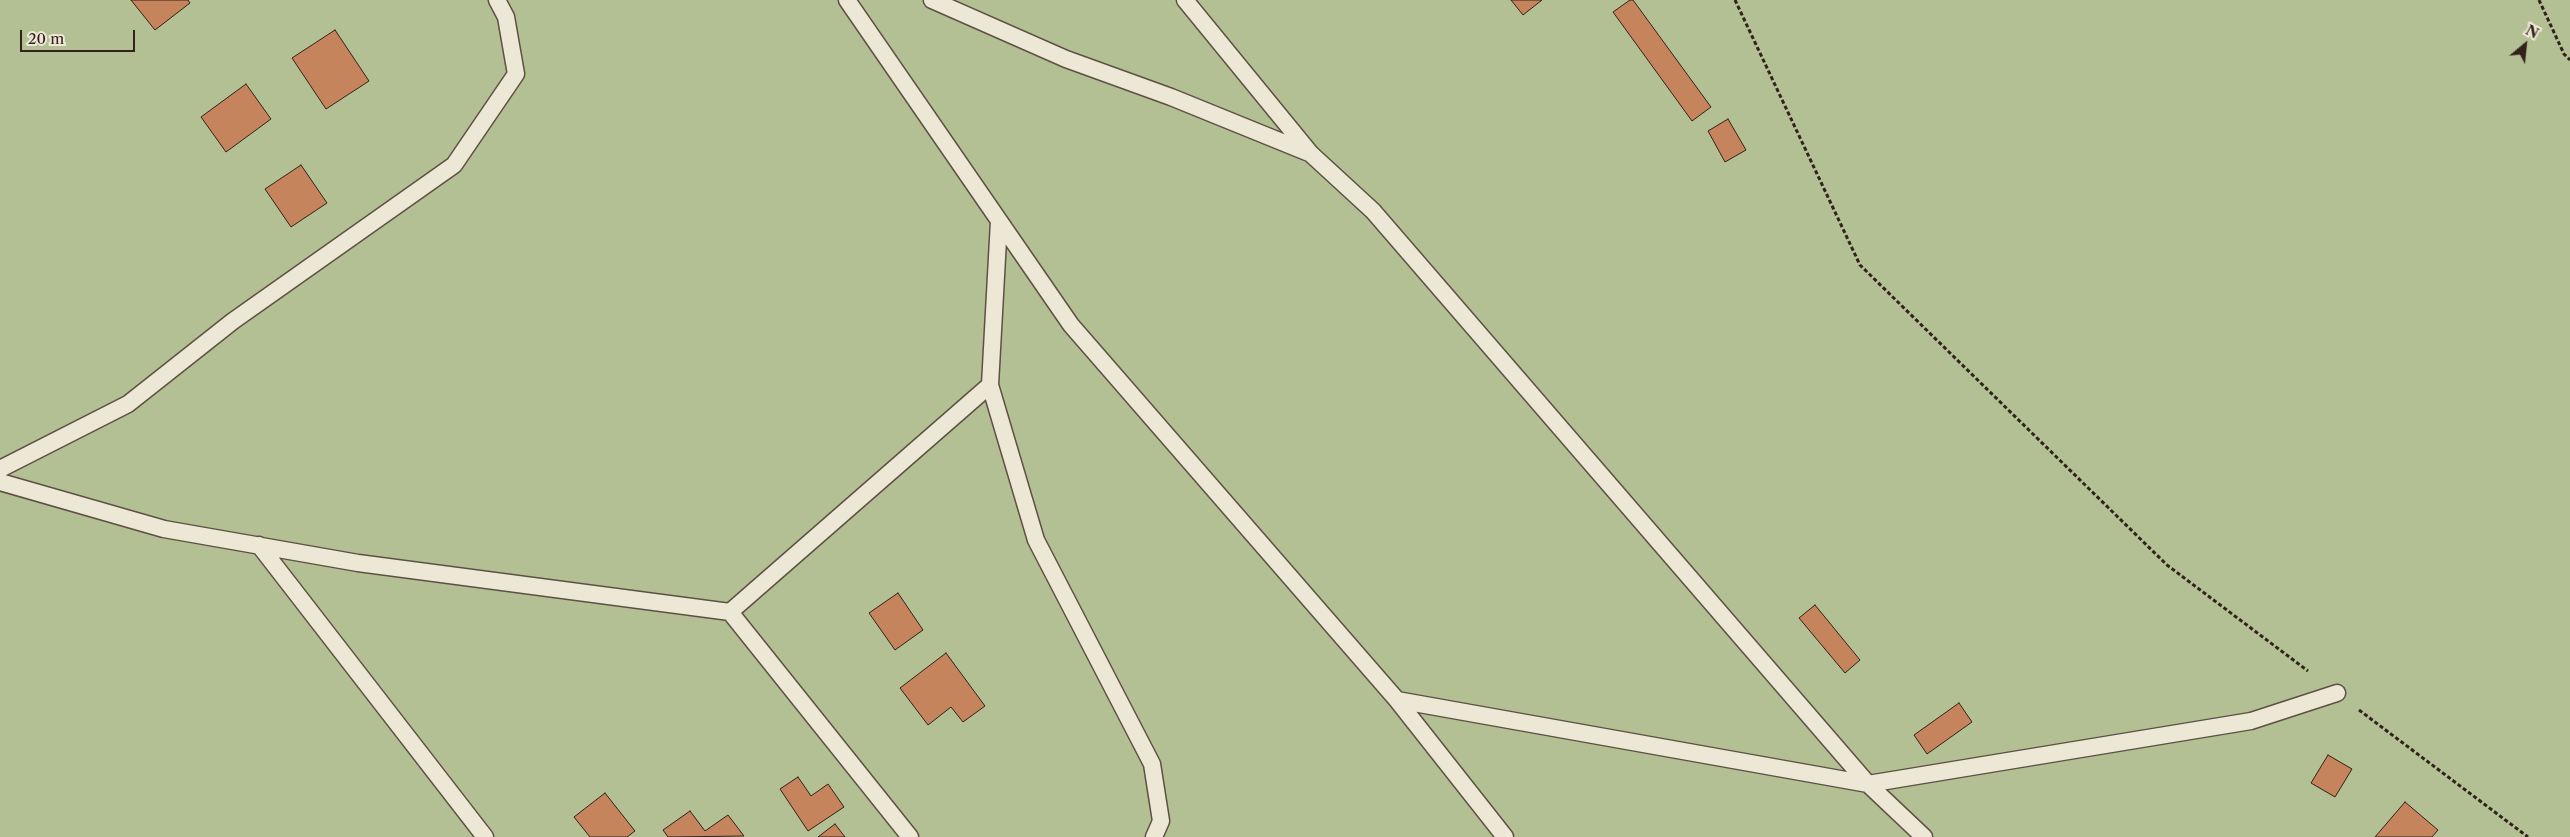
<!DOCTYPE html>
<style>
body{margin:0}
#map{position:relative;width:2570px;height:837px;overflow:hidden;background:#e4dabe;font-family:"Libre Caslon Text",serif}
canvas{display:block}
.north{position:absolute;left:2500px;top:20px;width:50px;height:50px;-webkit-text-stroke:4px #ede7d5;paint-order:stroke;rotate:28deg;font-size:14px;font-weight:700;line-height:20px;text-align:center;color:#33221b}
.north::after{content:'';display:block;margin:auto;width:18px;height:22px;background:#33221b;clip-path:polygon(50% 0,100% 100%,50% 72%,0 100%)}
.scale{position:absolute;left:20px;top:30px;width:115px;height:22px;box-sizing:border-box;border:2px solid #33221b;border-top:0;padding-left:6px;font-size:15px;line-height:18px;white-space:nowrap;color:#33221b;-webkit-text-stroke:4px #ede7d5;paint-order:stroke}
</style>
<div id="map">
<canvas width="2570" height="837"></canvas>
<div class="north">N</div>
<div class="scale">20 m</div>
</div>
<script>
const ctx = document.querySelector('canvas').getContext('2d');
ctx.lineJoin = 'round';
function fill(path, color) {
  ctx.fillStyle = color;
  ctx.fill(path, 'evenodd');
}
function shape(rows) {
  const path = new Path2D();
  for (const r of rows) {
    path.moveTo(r[0], r[1]);
    for (let i = 2; i < r.length; i += 2) path.lineTo(r[i], r[i + 1]);
  }
  return path;
}
function stroke(path, color, width, dash) {
  ctx.strokeStyle = color;
  ctx.lineWidth = width;
  ctx.lineCap = dash ? 'butt' : 'round';
  ctx.setLineDash(dash || []);
  ctx.stroke(path);
}
const green = shape([
 [0,0,2570,0,2570,837,0,837]
]);
const building = shape([
 [131,0,188,0,190,3,155,30,131,0],
 [1511,0,1542,0,1523,15,1511,0],
 [1630,0,1633,0,1711,107,1692,121,1613,12,1630,0],
 [335,30,369,81,326,109,292,58,335,30],
 [246,84,271,119,226,152,201,117,246,84],
 [1728,119,1746,150,1725,162,1708,131,1728,119],
 [301,165,327,203,291,227,265,189,301,165],
 [898,593,923,630,895,650,869,613,898,593],
 [1815,605,1860,660,1845,673,1799,618,1815,605],
 [946,653,985,706,963,722,951,707,928,725,900,688,946,653],
 [1959,703,1972,722,1927,754,1914,735,1959,703],
 [2328,755,2352,769,2335,797,2311,783,2328,755],
 [798,777,811,796,828,784,844,807,808,831,780,789,798,777],
 [605,793,635,831,627,837,590,837,574,817,605,793],
 [2405,802,2438,830,2432,837,2375,837,2405,802],
 [690,811,705,831,728,815,744,836,668,837,663,830,690,811],
 [835,824,845,837,818,837,835,824]
]);
const path = shape([
 [1735,0,1860,265,2167,565,2308,671],
 [2539,0,2564,54,2570,60],
 [2359,710,2528,837]
]);
const lane = shape([
 [847,0,1071,325,1397,700,1505,837],
 [932,0,1066,59,1171,97,1309,153],
 [1185,0,1311,154,1373,211,1868,784,1924,837],
 [999,221,990,385,1036,540,1152,764,1161,821,1154,837],
 [0,469,128,404,233,321,454,165,516,74,506,17,497,0],
 [0,482,164,529,358,563,730,612,910,837],
 [259,545,485,837],
 [730,612,990,385],
 [1397,700,1868,784,2251,721,2337,693]
]);
fill(green, '#b2c093');
fill(building, '#c5845c');
stroke(building, '#33221b', 1);
stroke(lane, '#5f5044', 19);
stroke(path, '#33221b', 3, [4, 2.5]);
stroke(lane, '#ede7d5', 16);
</script>
